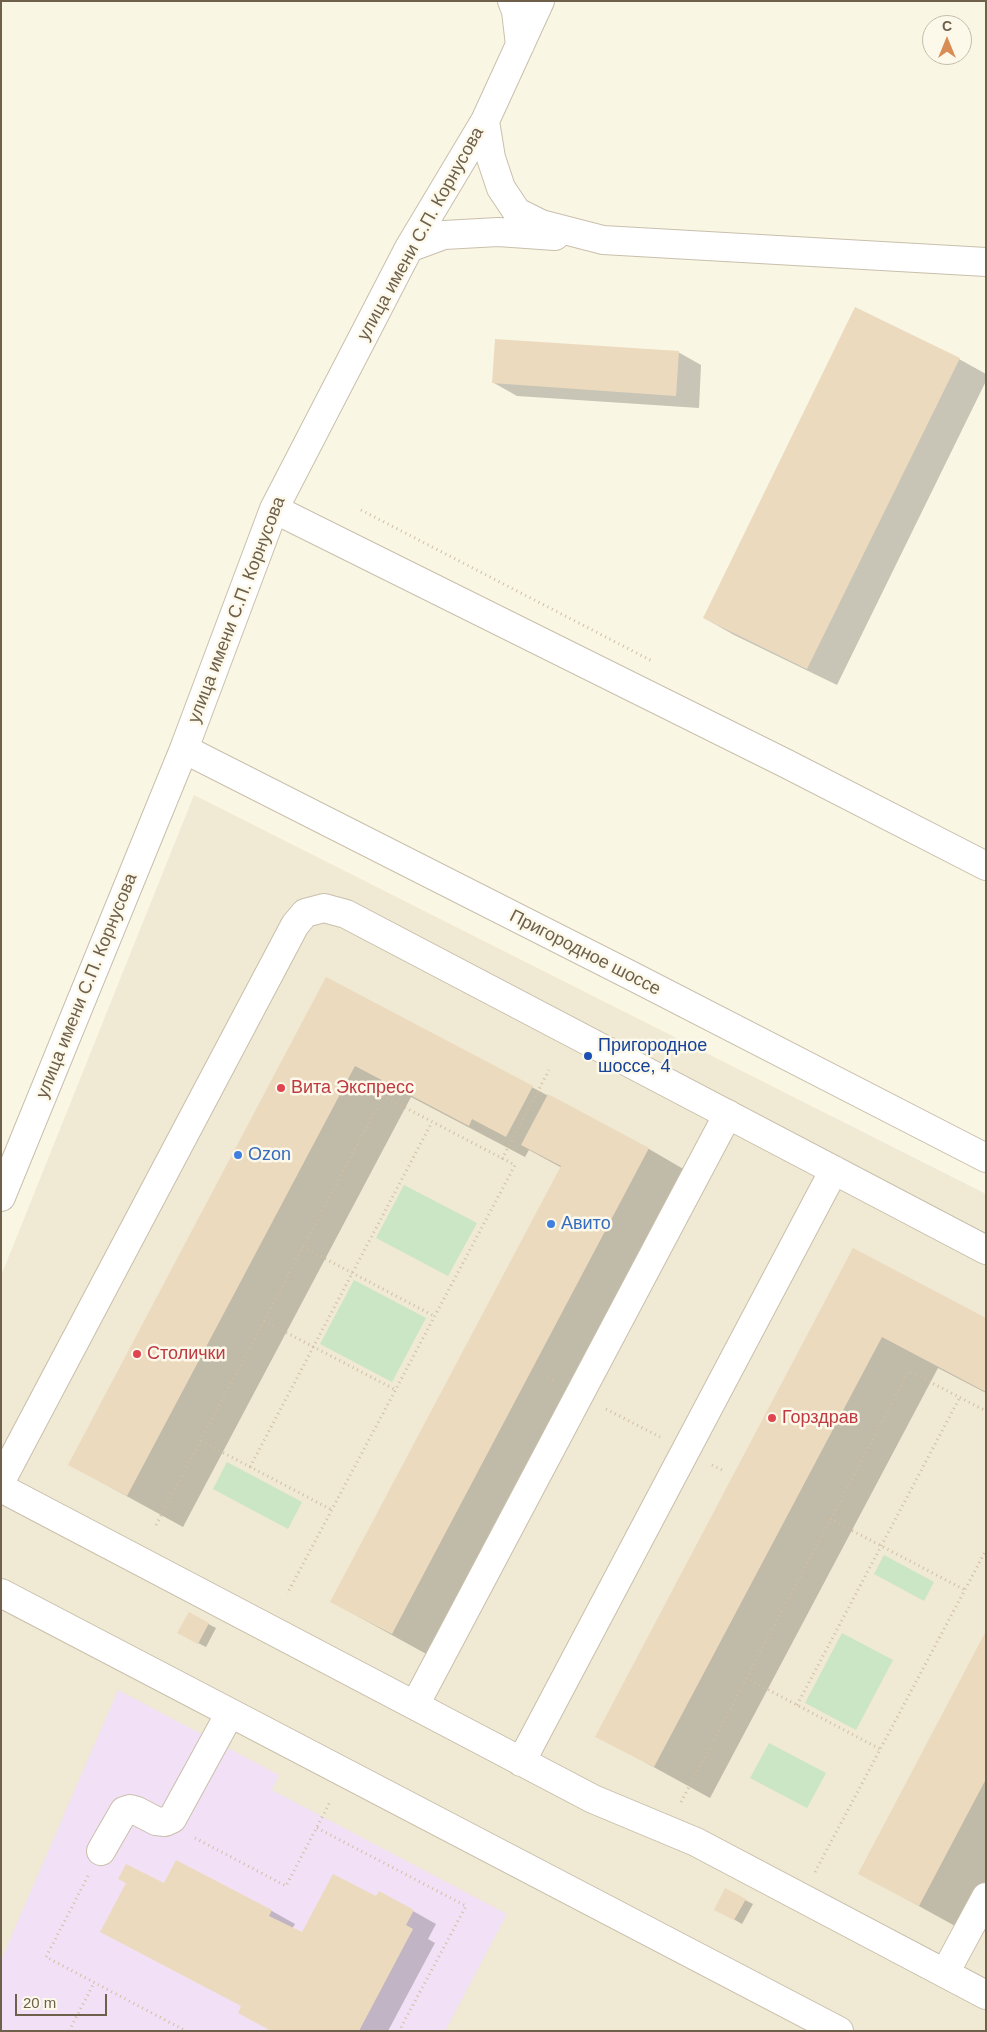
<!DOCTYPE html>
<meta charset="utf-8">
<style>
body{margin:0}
#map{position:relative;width:987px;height:2032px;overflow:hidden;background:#faf6e4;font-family:Helvetica,sans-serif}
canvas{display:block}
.frame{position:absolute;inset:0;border:2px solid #6f604c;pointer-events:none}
.north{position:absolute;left:922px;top:15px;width:50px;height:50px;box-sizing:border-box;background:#fdf9ea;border:1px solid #c4bcab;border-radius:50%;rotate:0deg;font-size:14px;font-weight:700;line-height:20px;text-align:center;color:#6f604c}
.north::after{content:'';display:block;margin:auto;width:18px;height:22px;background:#d88d55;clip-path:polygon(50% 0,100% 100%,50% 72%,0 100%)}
.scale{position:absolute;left:15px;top:1994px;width:92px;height:22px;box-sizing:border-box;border:2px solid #6f604c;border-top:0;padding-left:6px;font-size:15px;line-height:18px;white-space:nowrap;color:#6f604c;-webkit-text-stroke:4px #fdf9ea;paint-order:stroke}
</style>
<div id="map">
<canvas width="987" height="2032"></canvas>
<div class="frame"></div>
<div class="north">С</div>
<div class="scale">20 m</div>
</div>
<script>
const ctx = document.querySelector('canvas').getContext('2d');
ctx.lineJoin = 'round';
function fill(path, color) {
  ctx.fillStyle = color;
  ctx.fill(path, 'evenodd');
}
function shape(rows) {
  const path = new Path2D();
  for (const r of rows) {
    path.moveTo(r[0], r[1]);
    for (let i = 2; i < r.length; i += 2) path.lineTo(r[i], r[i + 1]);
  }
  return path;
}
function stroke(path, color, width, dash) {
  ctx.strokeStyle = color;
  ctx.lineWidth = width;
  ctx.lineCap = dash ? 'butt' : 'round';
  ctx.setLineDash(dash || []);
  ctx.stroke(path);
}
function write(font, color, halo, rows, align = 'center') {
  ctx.font = font + ' Helvetica,sans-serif';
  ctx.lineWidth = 5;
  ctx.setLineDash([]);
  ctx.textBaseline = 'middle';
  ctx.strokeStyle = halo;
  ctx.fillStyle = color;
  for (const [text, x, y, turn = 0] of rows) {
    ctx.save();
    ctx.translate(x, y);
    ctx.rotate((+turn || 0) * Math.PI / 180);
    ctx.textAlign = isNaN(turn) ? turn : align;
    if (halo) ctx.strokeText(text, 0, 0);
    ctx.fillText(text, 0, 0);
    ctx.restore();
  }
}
const residential = shape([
 [194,795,986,1194,986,2031,1,2031,1,1276]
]);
const education = shape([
 [118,1690,279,1775,272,1790,507,1914,445,2031,1,2031,1,1960]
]);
const green = shape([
 [404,1185,477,1223,448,1276,376,1238],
 [354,1280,426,1318,392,1382,320,1344],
 [227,1462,302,1502,288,1529,213,1489],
 [884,1555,934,1582,924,1601,874,1574],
 [842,1633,893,1660,856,1730,805,1703],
 [769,1743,826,1773,807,1808,750,1778]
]);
const shadow = shape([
 [678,352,701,365,699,408,517,396,494,383],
 [959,359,986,374,986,381,837,685,734,635,704,618],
 [327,979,649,1149,704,1181,448,1666,332,1602,562,1168,529,1150,525,1157,411,1097,183,1527,70,1465],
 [854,1250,986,1319,986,1393,938,1368,710,1798,597,1736],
 [189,1614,216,1628,206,1647,186,1637],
 [986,1634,986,1916,975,1937,859,1873],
 [177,1862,272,1911,295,1924,292,1929,302,1934,376,1898,413,1911,436,1924,428,1939,435,1943,388,2031,271,2031,243,2007,164,1885],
 [745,1900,753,1904,742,1924,723,1913]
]);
const building = shape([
 [855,307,960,358,807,669,703,618],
 [495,339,679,351,676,396,492,383],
 [326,977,533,1086,506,1137,472,1119,469,1126,355,1066,127,1496,68,1465],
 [548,1094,649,1148,392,1634,330,1602,561,1166,521,1145],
 [853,1248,986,1318,986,1392,882,1337,654,1767,595,1737],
 [189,1612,209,1623,198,1644,177,1633],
 [986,1631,986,1779,919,1906,858,1874],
 [176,1860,272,1910,269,1916,302,1932,333,1874,376,1896,379,1891,414,1910,406,1925,413,1929,359,2031,271,2031,238,2013,241,2006,100,1932,126,1883,118,1879,126,1864,164,1883],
 [725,1888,746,1899,734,1920,714,1910]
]);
const path = shape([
 [361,510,652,661],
 [502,1159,549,1070],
 [303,1247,434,1316],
 [264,1321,396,1390],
 [543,1376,554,1381],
 [606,1409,660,1437],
 [201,1441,332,1510],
 [712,1465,722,1470],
 [250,1467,432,1122],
 [830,1519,965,1590],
 [156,1525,383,1096,515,1165,287,1594],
 [746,1678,880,1749],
 [797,1705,960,1397],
 [681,1802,909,1371,986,1411],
 [317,1828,466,1906,399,2031],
 [195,1838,286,1886,330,1802],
 [815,1872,986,1550],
 [88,1876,46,1957,186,2031],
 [69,2031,94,1983]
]);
const minor = shape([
 [512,1,516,11,520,45],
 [485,121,491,158,501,188,517,212,541,224,603,240,986,262],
 [409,248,444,235,498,232,555,236],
 [274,509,787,764,986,866],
 [184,749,630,975,986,1158],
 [1,1197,184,749,274,509,409,248,485,121,540,1],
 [1,1481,295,925,305,913,324,908,346,914,986,1250],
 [1,1488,593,1799,696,1842,986,1995],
 [1,1593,839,2031],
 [415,1705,728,1114],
 [521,1762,834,1170],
 [101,1851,124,1811,130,1809,137,1811,156,1821,165,1822,172,1819,230,1713],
 [945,1973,986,1897]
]);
const markers = [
 [588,1056,5,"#1a4fb4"],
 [281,1088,5,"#e0444e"],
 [238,1155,5,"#3f7fe0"],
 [551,1224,5,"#3f7fe0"],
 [137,1354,5,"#e0444e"],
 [772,1418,5,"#e0444e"]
];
const streetNames = [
 ["улица имени С.П. Корнусова",421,234,-61],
 ["улица имени С.П. Корнусова",237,610,-69],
 ["Пригородное шоссе",585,953,27],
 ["улица имени С.П. Корнусова",87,986,-68]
];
const transitNames = [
 ["Пригородное",598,1046],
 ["шоссе, 4",598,1067]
];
const healthNames = [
 ["Вита Экспресс",291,1088],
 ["Столички",147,1354],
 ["Горздрав",782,1418]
];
const shopNames = [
 ["Ozon",248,1155],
 ["Авито",561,1224]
];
fill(residential, '#f0e9d3');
fill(education, '#f2e1f6');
fill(green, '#cbe6c4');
fill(shadow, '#0003');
fill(building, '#ecdabe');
stroke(minor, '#c9bfac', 30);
stroke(path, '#d1bea2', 3, [1, 4]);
stroke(minor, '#fff', 28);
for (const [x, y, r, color] of markers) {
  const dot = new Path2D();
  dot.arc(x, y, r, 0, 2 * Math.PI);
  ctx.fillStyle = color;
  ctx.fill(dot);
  stroke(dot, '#fdf9ea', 2);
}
write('18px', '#6f604c', '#fdf9ea', streetNames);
write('18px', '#164399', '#fdf9ea', transitNames, 'left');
write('18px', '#be3a42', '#fdf9ea', healthNames, 'left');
write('18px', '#366cbe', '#fdf9ea', shopNames, 'left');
</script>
